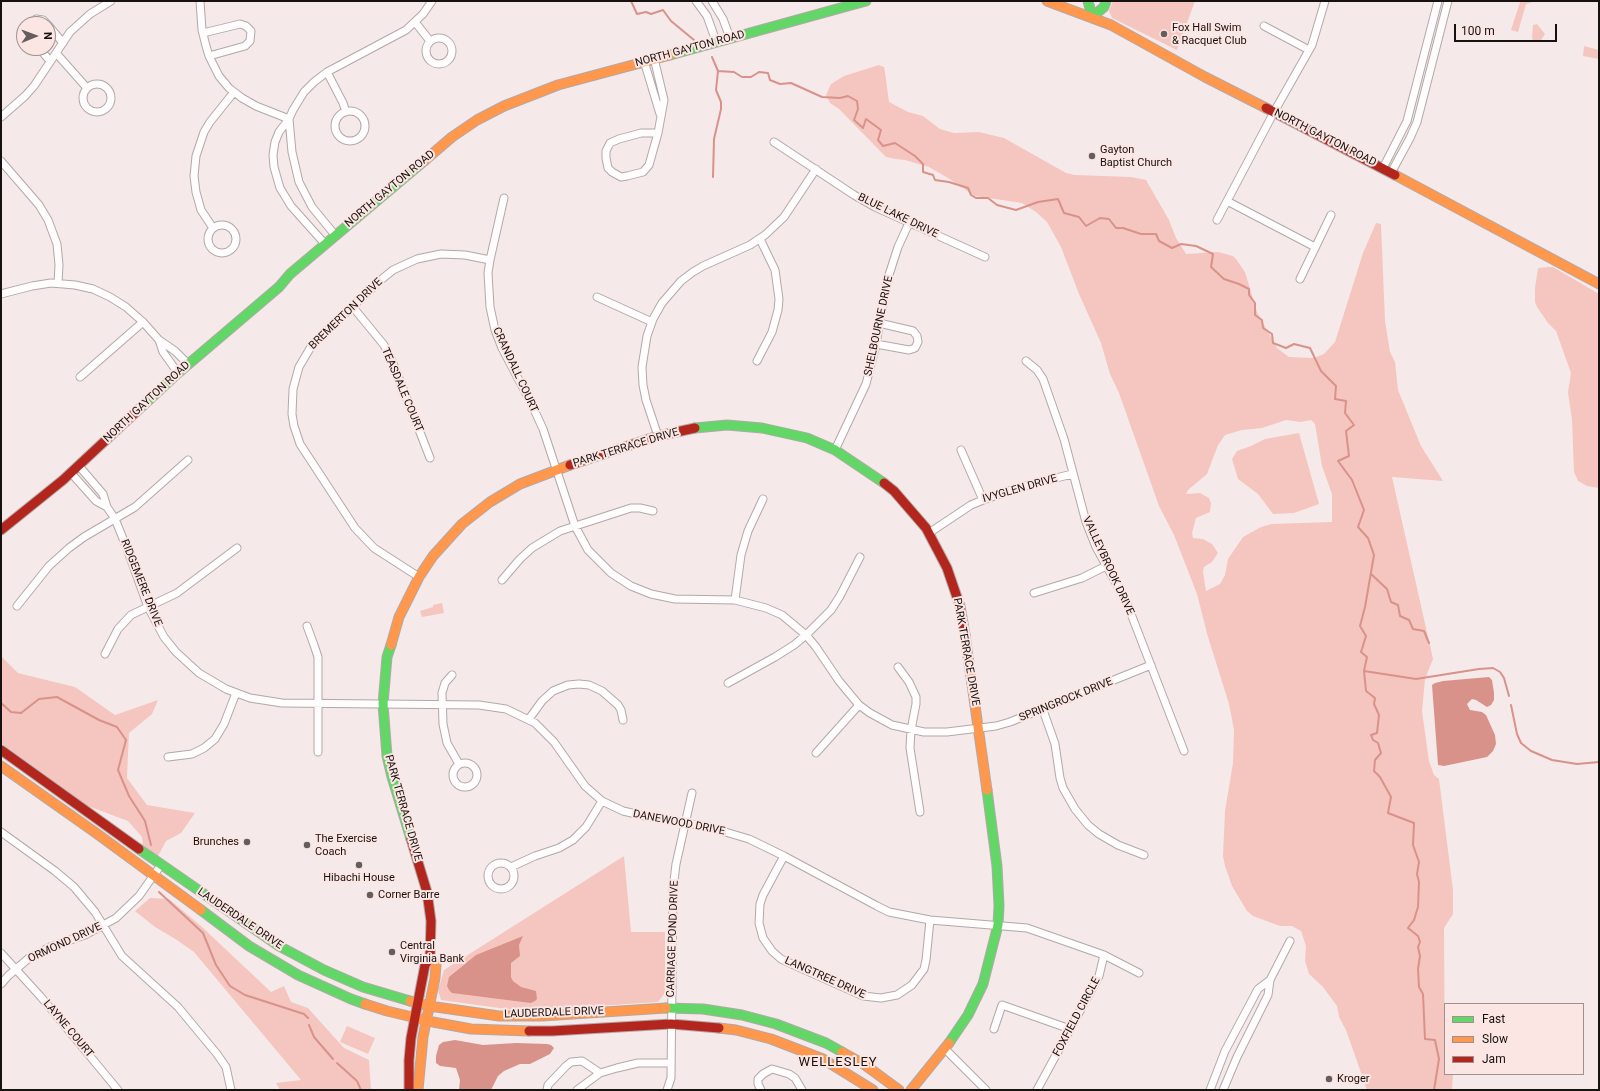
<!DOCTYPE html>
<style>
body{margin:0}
#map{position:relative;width:1600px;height:1091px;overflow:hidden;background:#f5eae9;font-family:Roboto,sans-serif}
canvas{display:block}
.frame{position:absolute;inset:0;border:2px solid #171110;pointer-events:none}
.legend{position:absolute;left:1444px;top:1003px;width:140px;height:72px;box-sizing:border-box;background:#fbe6e3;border:1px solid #a0918f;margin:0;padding:5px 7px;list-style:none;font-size:12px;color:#171110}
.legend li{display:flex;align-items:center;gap:8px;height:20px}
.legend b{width:20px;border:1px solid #a0918f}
.north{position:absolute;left:16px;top:16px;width:40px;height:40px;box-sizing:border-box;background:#fbe6e3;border:1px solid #a0918f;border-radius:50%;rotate:89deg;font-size:11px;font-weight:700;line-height:16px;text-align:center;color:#171110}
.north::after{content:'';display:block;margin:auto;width:14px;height:18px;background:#655d5c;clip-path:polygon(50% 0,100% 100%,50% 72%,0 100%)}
.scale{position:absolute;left:1454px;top:24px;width:103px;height:18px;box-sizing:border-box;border:2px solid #171110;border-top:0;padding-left:5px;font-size:12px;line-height:14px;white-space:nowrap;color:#171110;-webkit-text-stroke:3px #fbe6e3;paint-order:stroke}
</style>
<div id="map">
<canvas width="1600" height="1091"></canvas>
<div class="frame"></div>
<ul class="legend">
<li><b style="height:5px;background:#63d668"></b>Fast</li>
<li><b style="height:5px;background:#ff974d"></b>Slow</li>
<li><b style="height:5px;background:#b3261e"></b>Jam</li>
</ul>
<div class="north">N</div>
<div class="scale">100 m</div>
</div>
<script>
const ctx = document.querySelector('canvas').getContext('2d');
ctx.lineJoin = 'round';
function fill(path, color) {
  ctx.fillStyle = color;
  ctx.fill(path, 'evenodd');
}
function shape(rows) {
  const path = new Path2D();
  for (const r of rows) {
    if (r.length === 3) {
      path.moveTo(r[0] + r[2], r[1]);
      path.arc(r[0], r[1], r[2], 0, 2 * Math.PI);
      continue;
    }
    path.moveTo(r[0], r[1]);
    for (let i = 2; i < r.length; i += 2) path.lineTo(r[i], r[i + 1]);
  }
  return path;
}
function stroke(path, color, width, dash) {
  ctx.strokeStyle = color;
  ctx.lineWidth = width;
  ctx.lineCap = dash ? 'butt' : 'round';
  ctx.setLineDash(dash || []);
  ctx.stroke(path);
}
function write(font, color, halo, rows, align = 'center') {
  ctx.font = font + ' Roboto,sans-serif';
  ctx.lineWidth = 4;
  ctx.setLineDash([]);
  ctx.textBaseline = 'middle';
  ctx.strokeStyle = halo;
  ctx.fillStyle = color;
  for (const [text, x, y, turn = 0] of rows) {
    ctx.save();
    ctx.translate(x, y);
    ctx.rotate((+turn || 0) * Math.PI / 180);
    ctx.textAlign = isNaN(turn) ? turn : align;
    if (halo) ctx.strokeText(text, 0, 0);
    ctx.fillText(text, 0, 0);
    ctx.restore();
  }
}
const green = shape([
 [1113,1,1195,1,1177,50,1112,18,1109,11],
 [1523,1,1536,1,1526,4,1518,32,1511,30,1520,2],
 [1537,24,1545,34,1541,40,1533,41,1532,37,1533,25],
 [1584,46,1599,50,1599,59,1583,56],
 [879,65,884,67,885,72,889,102,908,112,923,116,940,129,954,133,979,132,1004,138,1066,173,1075,175,1131,177,1146,180,1169,220,1176,238,1186,254,1218,252,1233,256,1236,259,1245,272,1257,312,1277,348,1289,357,1314,358,1324,354,1335,342,1363,253,1376,223,1381,224,1385,321,1390,352,1395,362,1398,390,1421,446,1443,481,1392,477,1433,659,1425,679,1422,711,1429,761,1434,775,1439,779,1453,890,1453,914,1444,928,1445,1074,1453,1074,1452,1090,1367,1090,1346,1030,1339,1017,1337,1006,1323,987,1309,974,1305,961,1306,946,1301,931,1292,926,1280,926,1253,916,1247,911,1232,886,1225,866,1223,856,1225,811,1233,763,1234,730,1229,704,1208,637,1197,594,1174,535,1159,506,1119,393,1110,374,1101,343,1079,294,1061,247,1047,222,1036,212,1022,203,975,196,948,178,929,167,905,160,896,159,886,157,839,109,830,103,826,95,831,84,844,76],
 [1286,420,1301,422,1311,420,1315,424,1322,466,1332,494,1332,522,1272,524,1261,527,1243,537,1228,559,1225,575,1220,584,1206,591,1203,572,1204,567,1212,562,1218,553,1212,544,1203,539,1193,538,1192,533,1196,518,1210,512,1211,503,1209,498,1200,493,1186,494,1188,490,1207,474,1218,445,1225,435,1242,430,1262,428],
 [1548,267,1553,267,1599,294,1599,488,1587,486,1578,481,1574,472,1572,420,1568,392,1571,373,1556,331,1548,323,1537,307,1535,302,1535,288,1538,268],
 [1299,433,1319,504,1294,513,1273,514,1258,494,1238,479,1232,459,1237,451,1251,446,1265,439],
 [442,603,444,613,422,617,420,611,433,607,433,605],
 [1,656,18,673,75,687,115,715,158,700,152,714,129,733,127,778,147,805,195,813,181,833,166,841,158,856,143,845,142,837,128,821,88,806,1,743],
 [624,856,631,932,665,932,665,993,658,1002,521,1011,441,1000,438,990,444,970],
 [150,898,169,899,202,927,271,992,284,986,291,1002,308,1008,344,1048,369,1060,371,1090,280,1090,276,1083,301,1080,194,952,177,940,155,927,135,911],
 [347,1026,375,1038,368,1054,340,1042]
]);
const water = shape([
 [1489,677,1492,680,1494,693,1494,700,1491,705,1487,707,1476,700,1472,699,1467,704,1470,710,1482,712,1486,715,1495,735,1496,744,1493,751,1487,757,1444,766,1438,765,1432,685,1435,683,1443,681],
 [523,936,519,945,520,956,511,963,511,977,513,981,521,987,536,991,537,999,535,1001,531,1003,507,1000,452,993,449,990,447,986,449,977,476,955],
 [455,1040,483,1045,516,1043,547,1044,551,1045,554,1048,550,1054,530,1064,520,1064,504,1071,498,1076,491,1090,459,1090,460,1080,456,1068,440,1066,436,1063,436,1056,439,1045,443,1042]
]);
const stream = shape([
 [631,1,637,14,646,12,651,14,663,10,671,21,694,40],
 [712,57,718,71,716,90,721,102,721,109,714,139,713,177],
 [718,71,734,72,742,77,751,77,759,72,768,73,770,80,780,84,791,83,822,97,840,98,848,96,857,101,858,109,854,120,863,128,866,119,881,130,878,140,883,146,895,143,915,156,923,164,923,172,933,175,935,180,949,182,968,188,971,195,976,198,988,198,997,205,1016,210,1038,202,1058,199,1064,213,1079,217,1086,226,1100,218,1109,219,1116,228,1123,228,1141,234,1156,234,1159,241,1172,248,1181,244,1196,246,1213,254,1211,267,1224,279,1239,284,1249,289,1249,295,1255,303,1255,315,1262,320,1263,328,1272,334,1273,343,1286,348,1294,344,1310,348,1321,371,1336,386,1335,399,1346,401,1345,413,1354,425,1346,431,1349,456,1338,461,1352,480,1364,510,1358,527,1368,538,1374,555,1365,607,1360,626,1366,636,1361,652,1367,657,1364,671,1366,691,1375,698,1374,704,1379,715,1377,733,1371,735,1373,740,1378,743,1381,753,1375,760,1374,771,1380,777,1391,797,1388,813,1414,823,1413,845,1419,862,1417,874,1419,882,1418,907,1414,920,1408,928,1418,936,1420,942,1418,947,1420,956,1418,969,1419,987,1423,994,1425,1039,1435,1040,1439,1059,1434,1090],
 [1371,574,1387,589,1391,602,1398,605,1400,616,1409,620,1413,629,1424,631,1429,643],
 [1364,671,1416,679,1479,669,1493,668,1500,672,1504,678,1509,696],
 [1,703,11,712,21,713,39,699,57,697,99,720,117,727,126,740,118,770,129,796,145,821,151,845],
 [1511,705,1517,734,1521,743,1531,751,1552,760,1577,764,1599,762],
 [159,892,203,933,216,965,230,986,245,995,304,1014,308,1018],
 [309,1025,314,1037,333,1059],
 [337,1063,357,1081,361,1090]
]);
const street = shape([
 [200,1,202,30,206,46,209,56,219,76,229,88,242,98,256,106,289,119],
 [696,1,707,16,716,41],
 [712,1,723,19,730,38],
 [415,22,430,41],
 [28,24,36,19,43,20,47,24],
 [48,25,63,43],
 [1264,26,1309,50],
 [203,33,240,24,246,26,251,31,250,41,245,46,209,56],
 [439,51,13],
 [39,48,50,61],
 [56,53,87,88],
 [654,58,664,100,658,133,649,165,643,172,627,176,621,177,612,172,608,168,606,158,606,151,610,143,619,139,641,133,658,133],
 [644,61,660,114],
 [327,72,343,103,346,112],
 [97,98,14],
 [350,126,15],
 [1,117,25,96,34,86,70,32,90,14,111,1],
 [289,119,292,152,299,182,312,207,335,235],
 [774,142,854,195,875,207,985,257],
 [1,161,39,205,48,220,57,244,59,265,58,283],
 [1383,168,1407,121,1438,1],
 [1391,173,1410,138,1417,122,1448,1],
 [504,198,490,260,488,273,490,307,495,330,502,348,532,405,543,429,575,526,588,550,611,573,631,586,651,594,675,599,735,600,766,608,782,615,806,635,816,647,839,681,859,705,870,713,892,725,924,732,947,732,996,726,1010,722,1151,665],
 [1227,201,1315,247],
 [1217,220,1274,112,1312,45,1325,1],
 [222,239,14],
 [213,228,201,210,196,192,194,176,196,156,204,132,210,122,234,92],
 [325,244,291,206,280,188,274,167,273,155,275,142,279,132,289,119,293,110,304,92,314,82,327,72,406,30,423,14,432,1],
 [1300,279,1331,215],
 [1,294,32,286,51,283,75,285,93,289,110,297,126,307,143,322,159,340,175,351,188,364],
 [597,297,652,322],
 [352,306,384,345,393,363,430,458],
 [159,340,163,352,178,373],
 [876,344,909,350,915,348,918,342,917,336,913,331,879,323],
 [757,361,772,332,778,310,779,299,775,270,760,239],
 [1026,361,1037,370,1043,379,1064,439,1086,522,1096,547,1126,601,1184,751],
 [80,377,143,322],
 [658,436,646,400,643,385,642,367,647,336,653,319,662,303,681,281,693,272,703,266,750,245,765,235,784,217,816,169],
 [835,450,866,384,875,349,887,281,898,247,909,223],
 [961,450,983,500],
 [79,466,103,494,107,507,115,519,126,546,148,607,164,637,176,652,199,673,226,689,250,698,282,703,479,705,506,709,535,723,554,742,585,786,602,801,623,811,645,816,705,826,749,839,784,856,877,906,889,912,930,920,1027,928,1104,955,1139,973],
 [71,473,96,501,107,507],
 [929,533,971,505,983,500,1017,488,1072,474],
 [419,577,374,548,355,528,300,444,294,426,292,414,293,389,299,367,312,345,382,279,393,270,417,259,441,254,465,255,490,260],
 [502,580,520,559,532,548,560,531,631,508,640,508,653,511],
 [1034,593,1082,578,1108,565],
 [735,600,741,555,748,531,763,499],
 [17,606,49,566,69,548,84,537,135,507,188,460],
 [307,626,314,645,318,657,318,752],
 [105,654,118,629,131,615,177,593,237,548],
 [898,667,909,682,916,697,916,704,911,730,910,748,920,812],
 [452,675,445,683,442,693,443,724,447,743,459,764],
 [728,683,775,657,794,645,806,635,831,610,840,596,860,557],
 [1043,710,1055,744,1060,778,1063,788,1075,809,1088,825,1099,834,1118,845,1144,855],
 [529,719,542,701,553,691,568,685,579,684,589,685,602,691,618,705,621,710,623,720],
 [816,753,859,705],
 [168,757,192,754,204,748,215,739,224,724,236,693],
 [465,775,12],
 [1,832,55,871,74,887,95,912,122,956,178,1007,217,1054,226,1067,231,1090],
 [784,856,763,895,760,904,759,923,763,938,772,951,781,959,796,966,863,996,881,998,897,995,912,985,924,969,926,960,930,920],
 [501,876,13],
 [511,867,535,856,559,848,573,840,586,827,602,801],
 [1,953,41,997,118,1090],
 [1,984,8,976,29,958,50,947,85,935,116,918,139,896,161,865],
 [994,1029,1002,1005,1070,1029],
 [945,1049,986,1090],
 [547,1090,548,1085,566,1066,571,1062,582,1061,600,1073],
 [577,1090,600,1073,617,1068,638,1063,671,1063],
 [667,1090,671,1078,673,889,676,864,692,793],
 [761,1090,758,1084,758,1079,763,1074,772,1069,789,1074,795,1078,802,1090],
 [1037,1090,1099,976,1104,955],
 [1210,1090,1225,1051,1258,989,1270,980],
 [1223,1090,1237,1057,1268,995,1270,980,1290,941]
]);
const fast = shape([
 [1088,1,1092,17,1104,7,1106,1],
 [670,55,866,1],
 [136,412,178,373,279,287,290,274,424,161],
 [695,428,727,425,762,428,807,438,835,450,884,483],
 [391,645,387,657,383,704,387,756,392,777,411,839],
 [139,849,279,946,324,970,363,987,410,1001],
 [201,910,249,946,298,975,351,999,365,1004],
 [666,1008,703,1009,742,1015,776,1024,826,1043,842,1052],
 [949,1043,968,1015,983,984,998,925,999,906,997,866,987,790]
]);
const slow = shape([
 [1047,1,1111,25,1205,77,1266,108],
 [424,161,452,137,477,120,504,106,558,85,670,55],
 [1395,175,1599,284],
 [965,635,987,790],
 [391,645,399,617,419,577,433,556,462,524,490,502,520,484,570,465],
 [1,766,96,833,201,910],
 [410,1001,429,1006,499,1016,542,1016,666,1008],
 [365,1004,387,1011,433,1022,471,1029,529,1031],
 [719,1028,736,1030,771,1039,823,1059,873,1090],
 [842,1052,865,1065,899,1090],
 [418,1090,423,1037,435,978,436,965,430,958],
 [911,1090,949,1043]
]);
const jam = shape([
 [1266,108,1395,175],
 [570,465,658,436,695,428],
 [884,483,894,491,926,528,947,568,960,606,965,635],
 [1,530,63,480,136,412],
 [1,750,139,849],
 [529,1031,552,1031,671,1024,719,1028],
 [409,1090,409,1060,411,1038,425,965,430,958,431,921,427,892,411,839]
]);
const markers = [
 [1164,34,4,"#655d5c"],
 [1092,156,4,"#655d5c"],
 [247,842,4,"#655d5c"],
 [307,845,4,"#655d5c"],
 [359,865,4,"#655d5c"],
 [370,895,4,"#655d5c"],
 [392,952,4,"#655d5c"],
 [1329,1079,4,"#655d5c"]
];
const poiNames = [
 ["Fox Hall Swim",1172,28],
 ["& Racquet Club",1172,41],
 ["Gayton",1100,150],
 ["Baptist Church",1100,163],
 ["The Exercise",315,839],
 ["Coach",315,852],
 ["Brunches",239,842,"right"],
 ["Hibachi House",359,878,"center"],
 ["Corner Barre",378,895],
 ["Central",400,946],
 ["Virginia Bank",400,959],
 ["Kroger",1337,1079]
];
const streetNames = [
 ["NORTH GAYTON ROAD",690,49,-15],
 ["NORTH GAYTON ROAD",1325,138,27],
 ["NORTH GAYTON ROAD",390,189,-40],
 ["BLUE LAKE DRIVE",898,216,26],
 ["BREMERTON DRIVE",346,314,-44],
 ["SHELBOURNE DRIVE",879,326,-78],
 ["CRANDALL COURT",515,370,65],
 ["TEASDALE COURT",402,390,67],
 ["NORTH GAYTON ROAD",147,402,-43],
 ["PARK TERRACE DRIVE",626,448,-17],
 ["IVYGLEN DRIVE",1020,489,-16],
 ["VALLEYBROOK DRIVE",1108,566,65],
 ["RIDGEMERE DRIVE",141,583,68],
 ["PARK TERRACE DRIVE",966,652,80],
 ["SPRINGROCK DRIVE",1066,700,-22],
 ["PARK TERRACE DRIVE",403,808,74],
 ["DANEWOOD DRIVE",679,823,11],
 ["LAUDERDALE DRIVE",240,919,34],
 ["CARRIAGE POND DRIVE",673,939,-88],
 ["ORMOND DRIVE",65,943,-25],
 ["LANGTREE DRIVE",825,978,24],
 ["LAUDERDALE DRIVE",554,1013,-2],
 ["FOXFIELD CIRCLE",1077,1017,-62],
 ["LAYNE COURT",68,1029,50]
];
const quarterNames = [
 ["WELLESLEY",838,1063]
];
fill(green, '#f5c6bf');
fill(water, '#d9928a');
stroke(stream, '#d9928a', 2);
stroke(street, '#b1a9a8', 9);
stroke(fast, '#b1a9a8', 11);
stroke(slow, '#b1a9a8', 11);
stroke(jam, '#b1a9a8', 11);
stroke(street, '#fefcfc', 7);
stroke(fast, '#63d668', 9);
stroke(slow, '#ff974d', 9);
stroke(jam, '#b3261e', 9);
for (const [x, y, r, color] of markers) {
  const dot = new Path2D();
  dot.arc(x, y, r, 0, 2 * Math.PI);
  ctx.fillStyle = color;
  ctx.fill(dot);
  stroke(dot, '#fbe6e3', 1.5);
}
write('11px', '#171110', '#fbe6e3', poiNames, 'left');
write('11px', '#171110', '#fbe6e3', streetNames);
ctx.letterSpacing = '1px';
write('13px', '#171110', '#fbe6e3', quarterNames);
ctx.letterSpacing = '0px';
</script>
